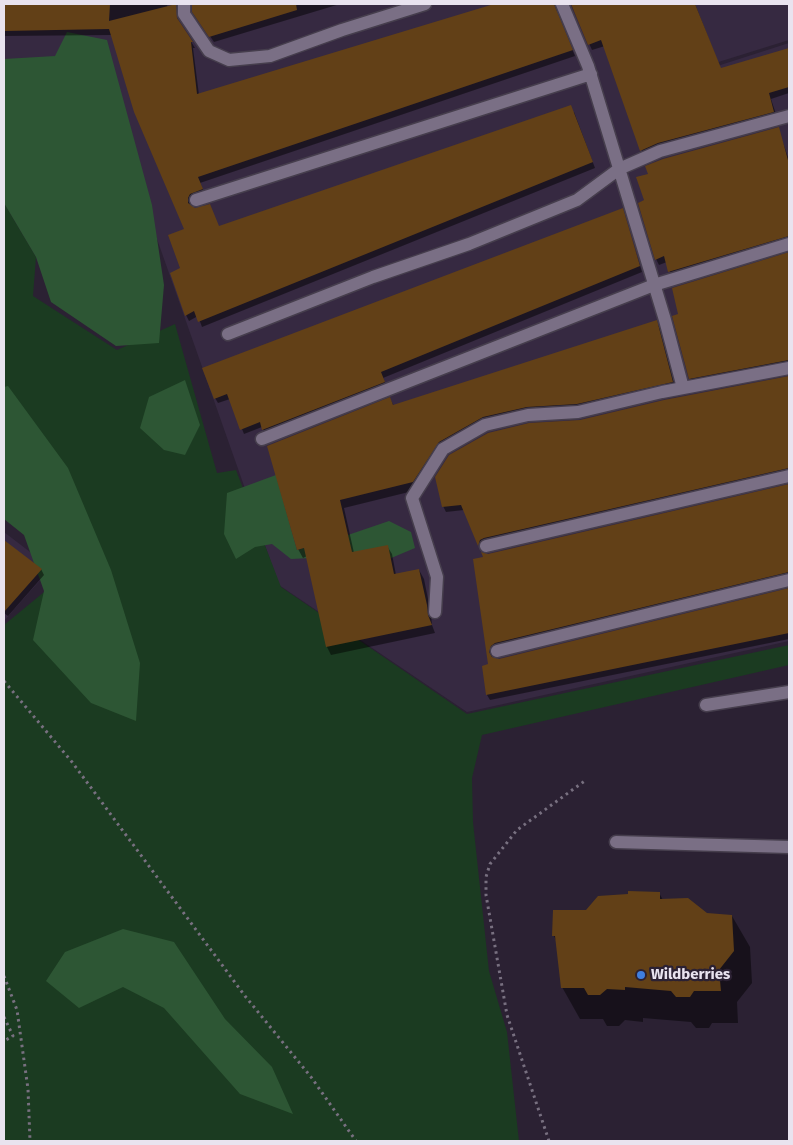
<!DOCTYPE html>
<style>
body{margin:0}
#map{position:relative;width:793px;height:1145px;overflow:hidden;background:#2b2133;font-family:"Fira Sans",sans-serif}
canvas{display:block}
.frame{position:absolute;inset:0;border:5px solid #e9e3ef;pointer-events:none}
</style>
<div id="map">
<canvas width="793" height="1145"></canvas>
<div class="frame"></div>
</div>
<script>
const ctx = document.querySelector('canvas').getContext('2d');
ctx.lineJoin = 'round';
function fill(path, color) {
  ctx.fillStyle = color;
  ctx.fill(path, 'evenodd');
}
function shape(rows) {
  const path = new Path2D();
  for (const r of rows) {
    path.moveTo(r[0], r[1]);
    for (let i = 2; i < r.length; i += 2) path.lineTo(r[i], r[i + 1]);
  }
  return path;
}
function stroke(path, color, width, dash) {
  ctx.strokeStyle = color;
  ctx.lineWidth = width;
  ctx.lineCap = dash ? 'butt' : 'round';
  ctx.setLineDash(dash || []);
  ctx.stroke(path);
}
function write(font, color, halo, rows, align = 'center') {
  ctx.font = font + ' "Fira Sans",sans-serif';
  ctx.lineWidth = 4.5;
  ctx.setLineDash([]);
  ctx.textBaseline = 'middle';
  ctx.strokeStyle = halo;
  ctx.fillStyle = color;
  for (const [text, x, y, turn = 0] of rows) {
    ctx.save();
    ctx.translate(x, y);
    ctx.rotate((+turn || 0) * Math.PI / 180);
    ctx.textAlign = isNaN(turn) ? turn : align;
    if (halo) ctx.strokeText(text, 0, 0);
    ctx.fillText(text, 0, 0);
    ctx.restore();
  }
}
const built = shape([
 [4,4,626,4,655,86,789,43,789,641,467,712,279,585,90,49,4,67],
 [637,4,789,4,789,40,664,79],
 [4,532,51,568,4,621]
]);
const green = shape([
 [4,203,36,257,33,296,117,350,175,324,217,473,236,470,281,587,467,714,789,645,789,665,482,735,472,778,473,822,489,971,507,1032,519,1141,4,1141,4,625,72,569,4,392,5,387,4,387]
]);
const forest = shape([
 [67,32,107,40,152,205,164,285,159,343,116,346,51,302,36,257,4,203,4,59,55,56],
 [185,380,200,425,185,455,164,450,140,428,149,397],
 [8,386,68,468,111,570,140,663,136,721,91,703,33,640,44,591,24,535,4,519,4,387],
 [276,475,297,550,348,535,389,521,411,532,415,548,377,564,311,558,291,559,272,544,255,547,236,559,224,534,227,493],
 [123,929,174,942,225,1019,272,1067,293,1114,240,1094,164,1008,123,987,79,1008,46,981,65,952]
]);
const shadow = shape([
 [4,4,167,4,169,16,175,14,180,24,195,48,193,48,199,95,498,4,560,4,558,5,557,13,575,56,200,183,205,195,193,200,191,207,219,227,574,112,595,168,202,327,198,316,189,321,186,315,181,269,186,230,112,35,4,36],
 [208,4,340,4,214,42,197,17,193,8],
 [571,4,695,4,721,70,789,49,789,93,771,99,777,117,644,156,605,46,592,50],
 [778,129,789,160,789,241,672,277,667,262,659,265,656,259,639,203],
 [622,210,642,272,383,378,387,388,266,435,262,427,244,434,230,399,218,403,215,398],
 [789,254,789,365,693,384,690,378,680,314,673,289],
 [656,322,661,330,677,390,488,425,443,451,417,490,344,508,354,553,387,546,392,554,396,575,419,570,424,579,431,614,432,625,435,633,331,655,327,647,307,556,303,558,298,549,390,399,394,406],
 [789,378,789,473,481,549,464,510,446,512,443,506,580,421,664,401],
 [789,486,789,577,492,654,492,658,499,660,789,590,789,639,490,700,487,695,490,665,484,558,488,555],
 [4,541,41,569,44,575,8,616,4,613],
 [659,893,663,900,707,914,732,916,750,947,752,983,737,1002,738,1023,712,1023,709,1028,696,1028,691,1022,643,1018,643,1022,625,1020,619,1026,607,1026,603,1019,580,1019,562,987,557,942,554,936,586,912]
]);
const building = shape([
 [4,4,110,4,109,21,176,4,177,18,193,42,191,42,197,94,494,4,554,4,573,50,198,177,203,189,190,194,188,198,188,203,195,208,210,204,219,226,571,105,593,162,198,322,194,311,185,316,170,273,180,268,168,235,184,229,134,112,109,29,4,31],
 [192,4,296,4,297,10,209,37,192,12],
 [571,4,695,4,721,68,789,48,789,87,769,93,774,112,658,143,640,151,601,40,588,45],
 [779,127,789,164,789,236,668,272,664,256,655,260,638,203,644,200,636,177,648,174,645,166,663,159],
 [623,208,640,266,381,372,385,382,262,430,260,422,240,430,227,394,214,399,202,368],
 [789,252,789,360,689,379,672,316,678,314,672,288],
 [657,320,673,382,577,404,527,407,483,417,439,442,413,482,340,500,352,552,388,545,394,574,419,569,427,605,428,615,432,625,326,647,304,548,297,550,267,446,390,397,393,405],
 [789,376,789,468,484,538,480,540,478,546,461,505,442,507,435,477,449,455,488,433,529,423,580,420,664,400],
 [789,484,789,572,495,643,491,646,489,652,492,657,499,659,789,588,789,633,486,695,482,666,488,664,473,559,483,557,481,552,488,554],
 [4,540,42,569,4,612],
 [628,891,660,892,660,899,688,898,707,913,732,915,734,951,719,970,721,991,694,991,690,997,676,997,671,991,625,987,625,990,607,989,600,995,588,995,584,988,561,988,555,936,552,936,553,910,586,910,598,896,628,894]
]);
const path = shape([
 [4,681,72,762,245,996,311,1077,356,1141],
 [4,976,17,1010,28,1089,30,1141],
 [4,1017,13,1036,4,1041],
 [549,1141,507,1015,486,895,486,877,490,864,517,830,586,780]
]);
const lane = shape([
 [184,4,184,14,209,51,229,60,270,56,342,30,425,4],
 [562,4,588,66,665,320,683,388],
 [196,200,591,74],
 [228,334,373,277,469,244,577,200,619,169,660,151,789,116],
 [262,439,654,285,789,244],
 [486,546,789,476],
 [435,612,437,577,412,498,443,449,485,425,528,415,578,412,662,392,789,368],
 [497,651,789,580],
 [706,705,789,692],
 [616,842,789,847]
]);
const markers = [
 [641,975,5,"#3f7fe0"]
];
const poiNames = [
 ["Wildberries",651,975]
];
fill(built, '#362941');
fill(green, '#1b3b21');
fill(forest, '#2d5634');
fill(shadow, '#0007');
fill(building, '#624017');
stroke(lane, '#463e4d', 15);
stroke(path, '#787080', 3, [2.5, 4]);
stroke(lane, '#7a6f85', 12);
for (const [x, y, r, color] of markers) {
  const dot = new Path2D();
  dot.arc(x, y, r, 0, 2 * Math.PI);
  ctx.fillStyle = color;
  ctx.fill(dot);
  stroke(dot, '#2b2133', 2);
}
write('bold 15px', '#e9e3ef', '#2b2133', poiNames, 'left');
</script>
